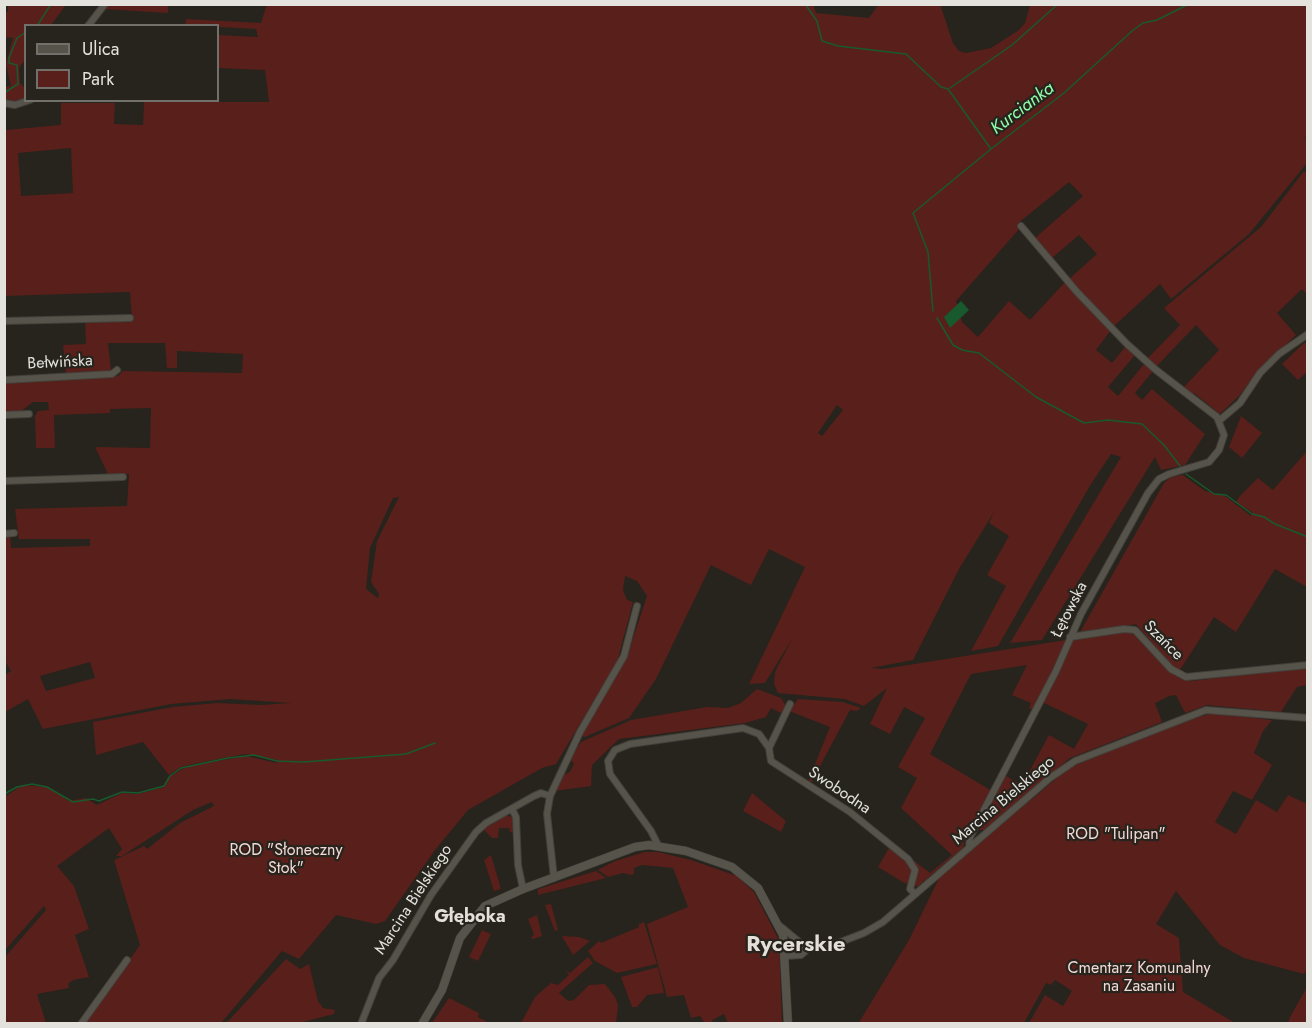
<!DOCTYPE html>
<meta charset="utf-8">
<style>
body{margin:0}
#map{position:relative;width:1312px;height:1028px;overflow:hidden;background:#26241d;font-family:Jost,sans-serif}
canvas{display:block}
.frame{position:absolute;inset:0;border:6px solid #e3e2dd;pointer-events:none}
.legend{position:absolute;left:24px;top:24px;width:195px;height:78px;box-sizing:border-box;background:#26241d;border:2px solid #72706a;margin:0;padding:8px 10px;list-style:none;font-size:18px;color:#e3e2dd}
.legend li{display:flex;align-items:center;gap:12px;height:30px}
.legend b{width:30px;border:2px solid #72706a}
</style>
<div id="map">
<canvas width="1312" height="1028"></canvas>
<div class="frame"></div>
<ul class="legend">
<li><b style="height:8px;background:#56534b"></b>Ulica</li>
<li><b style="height:16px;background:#591f1a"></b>Park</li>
</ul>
</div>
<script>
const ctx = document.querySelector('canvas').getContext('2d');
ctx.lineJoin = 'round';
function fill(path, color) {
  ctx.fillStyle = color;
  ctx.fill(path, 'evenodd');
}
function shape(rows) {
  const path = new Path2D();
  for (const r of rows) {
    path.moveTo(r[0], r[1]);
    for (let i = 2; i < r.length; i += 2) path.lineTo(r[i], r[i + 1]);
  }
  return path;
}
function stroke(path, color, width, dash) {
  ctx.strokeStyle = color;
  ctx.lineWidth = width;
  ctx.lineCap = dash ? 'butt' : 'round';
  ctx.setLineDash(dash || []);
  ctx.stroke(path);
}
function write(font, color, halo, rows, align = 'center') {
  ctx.font = font + ' Jost,sans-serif';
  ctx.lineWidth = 4.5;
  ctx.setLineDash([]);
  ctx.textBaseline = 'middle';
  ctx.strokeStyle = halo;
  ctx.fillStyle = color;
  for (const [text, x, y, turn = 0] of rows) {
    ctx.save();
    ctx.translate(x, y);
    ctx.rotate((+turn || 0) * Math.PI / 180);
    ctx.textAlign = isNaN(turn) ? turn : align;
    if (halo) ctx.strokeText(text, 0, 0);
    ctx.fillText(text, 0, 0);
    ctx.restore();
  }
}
const green = shape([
 [267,4,813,4,816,13,869,18,878,5,940,4,953,43,959,51,966,53,991,48,1019,30,1025,23,1030,5,1307,5,1308,134,1305,137,1307,140,1307,163,1249,234,1171,299,1160,284,1113,327,1069,279,1097,254,1079,235,1052,258,1034,239,1083,196,1069,182,1017,224,1020,228,956,301,962,322,978,337,1009,301,1030,320,1066,281,1111,330,1096,350,1112,363,1126,346,1135,355,1108,387,1118,396,1144,364,1153,371,1135,393,1142,400,1152,389,1205,434,1185,465,1161,470,1155,457,1042,640,1010,643,1121,457,1111,454,1091,484,998,646,971,651,1006,586,987,575,1009,536,989,523,994,512,959,569,913,660,871,668,883,669,1066,640,1034,710,1029,708,1031,703,1012,695,1027,665,971,674,930,754,992,791,966,834,963,848,917,887,915,886,917,869,912,859,930,873,952,855,901,808,917,778,898,767,925,718,904,707,890,734,870,724,887,688,864,706,845,699,778,693,774,684,775,672,792,639,765,683,749,684,805,567,769,549,751,585,711,565,656,679,629,718,585,737,581,736,629,651,647,596,637,581,625,576,623,590,627,600,633,602,617,662,556,764,542,768,468,810,435,850,385,921,376,924,336,915,299,959,282,951,221,1023,84,1023,140,945,114,860,144,846,147,849,180,823,214,806,212,802,193,810,122,856,116,856,122,849,109,828,57,866,74,886,89,929,75,935,89,977,73,980,68,984,69,988,37,994,46,1023,5,1023,5,957,46,910,44,906,5,950,5,797,22,785,48,787,69,801,86,798,97,805,122,793,138,794,164,787,171,776,182,769,194,765,246,756,277,763,277,760,245,754,193,764,181,767,169,775,143,742,96,755,93,722,173,707,217,703,261,705,291,703,231,699,171,704,43,729,28,699,5,712,5,675,11,671,5,661,5,536,10,535,11,548,90,546,90,539,19,539,15,509,127,506,129,474,108,474,95,447,150,448,151,408,110,409,110,413,54,415,55,448,36,448,35,416,38,411,49,410,48,402,33,402,20,412,5,412,5,382,118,376,123,371,242,373,243,354,177,351,177,368,167,368,165,343,108,343,111,371,66,374,63,345,86,344,85,321,132,320,130,292,5,296,5,130,61,125,61,103,115,103,114,124,143,125,144,102,269,102,265,70,218,68,218,35,258,37,256,29,185,25,186,19,261,23],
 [71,148,73,193,21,196,18,153],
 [837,405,843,410,822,436,818,433],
 [399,497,377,541,371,582,379,594,378,598,366,589,370,548,393,498],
 [90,662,95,678,46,691,40,676],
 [11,5,70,5,66,5,51,25,26,26,25,60,19,68,20,83,25,88,25,100,20,102,5,102,5,87,11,86,6,64,13,38,5,37,4,12,8,12,8,6],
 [109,5,168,5,168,13,103,9],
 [1304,171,1307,174,1307,294,1302,289,1277,313,1296,335,1253,377,1240,395,1220,414,1194,393,1192,396,1182,389,1219,350,1196,325,1155,368,1146,360,1180,325,1164,308,1261,227],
 [1304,343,1307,343,1307,372,1298,380,1282,364],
 [1241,416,1262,433,1242,458,1229,447],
 [1307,451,1307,587,1275,569,1236,632,1214,617,1178,673,1136,624,1079,634,1164,483,1171,477,1183,475,1205,491,1225,496,1251,516,1253,513,1236,502,1240,496,1258,478,1273,490],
 [1125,631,1135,632,1174,675,1180,678,1192,681,1307,667,1307,685,1297,687,1281,712,1207,705,1185,713,1176,695,1169,696,1155,703,1162,722,1070,758,986,830,980,830,979,825,1006,776,1022,785,1049,735,1074,749,1088,724,1044,703,1074,638],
 [757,689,781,698,786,706,785,710,781,713,771,708,766,717,745,723,619,739,592,765,591,786,554,791,563,775,570,772,574,764,570,759,581,742,631,720,707,707,728,708,741,703],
 [798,699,843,702,861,708,857,711,850,710,811,783,808,782,813,769,830,727,789,711],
 [1213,713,1272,720,1263,731,1254,753,1272,765,1252,800,1233,791,1215,822,1236,834,1256,800,1277,812,1288,795,1307,804,1308,968,1304,974,1244,958,1220,945,1176,891,1156,924,1179,938,1183,992,1235,1023,1029,1023,1045,995,1063,1006,1072,991,1055,980,1051,985,1046,983,1024,1023,858,1024,909,940,940,876,1069,768,1173,724],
 [752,793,786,821,781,832,743,811],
 [506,815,514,818,515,832,510,832,509,828,499,828,498,838,492,838,484,830,485,826],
 [889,848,905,860,912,869,911,878,906,884,878,867],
 [645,852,658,852,691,860,737,876,754,892,779,940,782,1023,728,1023,724,1014,712,1020,713,1023,705,1023,700,1016,691,1018,684,995,667,997,647,924,688,907,673,868,642,865,634,868,634,874,632,875,623,873,608,877,598,870,615,861],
 [491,855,501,889,494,891,484,860],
 [596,871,606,878,538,895,538,889],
 [551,904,558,930,555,931,545,905],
 [537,915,542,936,533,939,531,938,534,934,528,919],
 [644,922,657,964,617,973,595,961,588,951,599,941,601,943,639,927,639,924],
 [482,930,491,934,478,961,469,957],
 [562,936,579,937,590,941,573,955],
 [588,957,593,963,559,993,568,1001,574,1000,589,985,605,984,615,997,618,1005,616,1023,521,1023,535,997,551,983,558,985,569,975,566,971,570,973],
 [286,959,300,969,309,964,318,1001,323,1008,335,1010,334,1014,299,1023,222,1023,228,1021],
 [658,967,664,993,647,995,637,1007,632,1007,621,977],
 [1307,987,1307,1023,1288,1023,1290,1017],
 [449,998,479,1013,478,1017,489,1023,432,1023]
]);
const water = shape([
 [961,301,969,310,950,328,944,317]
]);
const stream = shape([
 [805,4,817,21,822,41,838,46,906,54,941,87,948,89,991,149,1064,93,1132,31,1143,23,1157,20,1189,4],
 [37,26,51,4],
 [950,88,1012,45,1058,4],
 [4,93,18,84,17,65,9,63,9,58,17,38,26,32],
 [933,311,928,252,913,213,991,149],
 [937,318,953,345,962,350,979,353,1036,397,1084,423,1108,420,1142,424,1164,445,1180,466],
 [1186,474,1214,494,1226,495,1252,514,1264,517,1275,524,1308,537],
 [4,800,6,793,17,787,32,784,47,787,73,802,93,799,99,801,122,792,138,793,164,786,170,776,181,768,228,758,254,755,277,761,304,762,406,754,435,743]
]);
const minor = shape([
 [88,26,105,4],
 [4,103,15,105,30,100],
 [4,321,130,318],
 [4,380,112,374,117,370],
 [4,415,29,414],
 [1220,420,1240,403,1260,373,1279,354,1308,334],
 [4,481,123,477],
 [4,534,14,533],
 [1070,637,1124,629,1135,630,1171,669,1186,677,1308,665],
 [790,704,769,748,771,761,850,812,908,859,915,870,910,889,914,893],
 [512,809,516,817,518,865,523,889],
 [658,845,651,831,610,774,608,761,615,750,630,744,743,728,759,734,769,748],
 [969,848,970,837,1056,671,1081,614,1148,493,1159,479,1169,474,1209,462,1219,450,1224,435,1217,417,1156,370,1127,344,1077,292,1021,226],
 [554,878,547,814,550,796,580,732,624,656,637,606],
 [780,926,808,949],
 [785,956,801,955,808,949,833,945,864,933,883,922,1050,778,1075,761,1206,710,1308,718],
 [81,1024,127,960],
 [361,1024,379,978,393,960,431,895,476,832,486,823,534,796,541,793,550,796]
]);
const tertiary = shape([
 [422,1024,442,990,460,938,485,906,523,889,635,847,649,845,686,851,732,867,758,888,783,935,788,1024]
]);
const streetNames = [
 ["Bełwińska",60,363,-3],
 ["Łętowska",1070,610,-63],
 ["Szańce",1163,641,45],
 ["Swobodna",839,791,34],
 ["Marcina Bielskiego",1004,801,-40],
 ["Marcina Bielskiego",414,900,-57]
];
const parkNames = [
 ["ROD \"Tulipan\"",1116,835],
 ["ROD \"Słoneczny",286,851],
 ["Stok\"",286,869],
 ["Cmentarz Komunalny",1139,969],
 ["na Zasaniu",1139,987]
];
const waterNames = [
 ["Kurcianka",1023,109,-37]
];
const neighbourhoodNames = [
 ["Głęboka",470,918]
];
const districtNames = [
 ["Rycerskie",796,946]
];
fill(green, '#591f1a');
fill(water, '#185a2d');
stroke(stream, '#185a2d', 1.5);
stroke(minor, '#42403a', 8);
stroke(tertiary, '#42403a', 9);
stroke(minor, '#56534b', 6);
stroke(tertiary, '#56534b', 8);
write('16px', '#e3e2dd', '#26241d', streetNames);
write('16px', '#f3d8d5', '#26241d', parkNames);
write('italic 18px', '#8ffda9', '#26241d', waterNames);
write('bold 18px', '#e4e0d8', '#26241d', neighbourhoodNames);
write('bold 22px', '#e4e0d8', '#26241d', districtNames);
</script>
